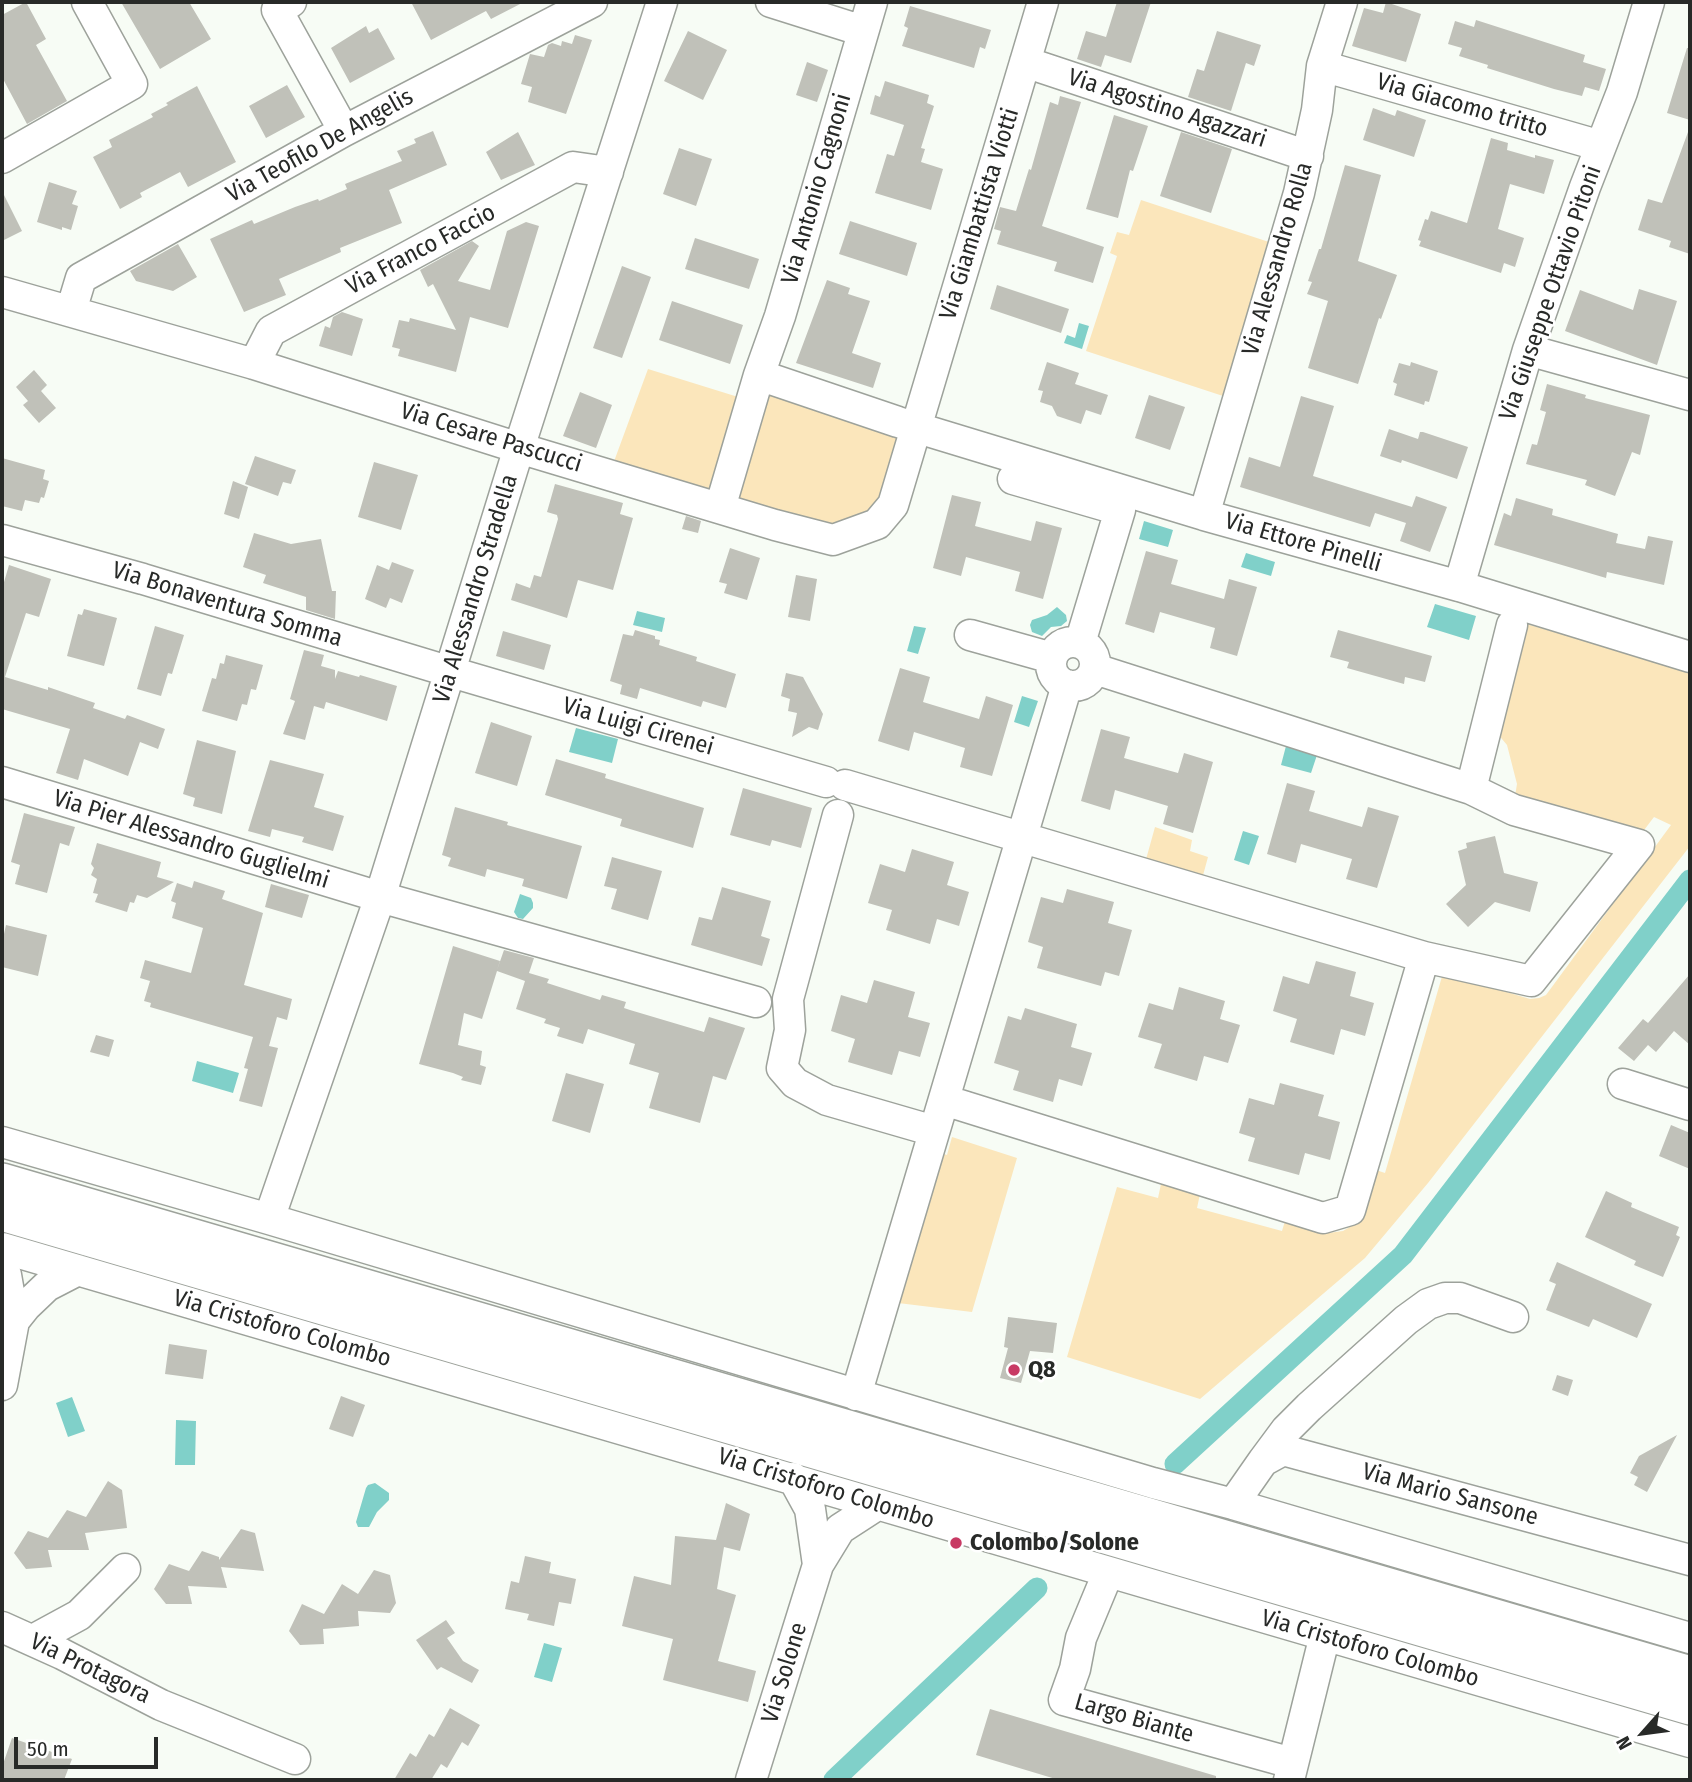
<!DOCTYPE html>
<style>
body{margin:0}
#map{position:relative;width:1692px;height:1782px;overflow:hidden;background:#f7fcf5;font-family:"Fira Sans Condensed",sans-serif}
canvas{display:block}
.frame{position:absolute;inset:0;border:4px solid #282a28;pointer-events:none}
.north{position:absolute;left:1608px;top:1698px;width:70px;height:70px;-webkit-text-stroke:5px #fff;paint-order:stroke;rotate:242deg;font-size:19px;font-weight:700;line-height:28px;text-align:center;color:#282a28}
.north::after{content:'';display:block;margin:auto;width:24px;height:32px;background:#282a28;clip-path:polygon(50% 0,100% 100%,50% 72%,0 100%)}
.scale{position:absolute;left:14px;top:1737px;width:144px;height:32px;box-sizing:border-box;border:4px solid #282a28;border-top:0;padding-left:9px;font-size:21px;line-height:24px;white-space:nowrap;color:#282a28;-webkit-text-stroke:5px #fff;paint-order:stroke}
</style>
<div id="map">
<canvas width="1692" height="1782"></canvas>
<div class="frame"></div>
<div class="north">N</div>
<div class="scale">50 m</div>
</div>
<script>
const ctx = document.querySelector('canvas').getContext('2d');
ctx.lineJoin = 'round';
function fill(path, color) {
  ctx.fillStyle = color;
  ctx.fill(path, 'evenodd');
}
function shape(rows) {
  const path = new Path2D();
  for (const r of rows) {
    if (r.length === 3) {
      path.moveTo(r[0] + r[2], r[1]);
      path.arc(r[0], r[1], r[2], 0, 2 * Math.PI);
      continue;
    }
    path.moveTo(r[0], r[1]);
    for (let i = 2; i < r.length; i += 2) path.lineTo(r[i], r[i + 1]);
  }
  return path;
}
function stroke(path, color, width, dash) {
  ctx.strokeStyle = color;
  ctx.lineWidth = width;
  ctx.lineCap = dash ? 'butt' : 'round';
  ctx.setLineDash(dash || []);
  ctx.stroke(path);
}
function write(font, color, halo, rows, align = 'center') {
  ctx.font = font + ' "Fira Sans Condensed",sans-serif';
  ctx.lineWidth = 5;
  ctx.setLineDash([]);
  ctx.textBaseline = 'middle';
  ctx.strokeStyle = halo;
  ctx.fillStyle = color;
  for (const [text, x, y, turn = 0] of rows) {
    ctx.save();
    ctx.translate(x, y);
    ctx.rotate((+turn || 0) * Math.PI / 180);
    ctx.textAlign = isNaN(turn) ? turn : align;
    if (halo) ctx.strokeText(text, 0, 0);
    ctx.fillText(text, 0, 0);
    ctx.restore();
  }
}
const green = shape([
 [1141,200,1272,243,1223,396,1086,351,1117,256,1110,253,1117,232,1129,235],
 [648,369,751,401,759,375,917,427,893,505,833,540,609,475],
 [1523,623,1690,671,1690,846,1428,1183,1365,1258,1200,1399,1067,1357,1117,1187,1158,1198,1161,1184,1200,1194,1197,1208,1282,1231,1285,1221,1328,1233,1343,1231,1353,1225,1373,1169,1385,1173,1443,973,1530,999,1539,998,1546,995,1671,825,1654,817,1638,838,1514,802,1517,784,1507,745,1492,727],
 [1155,827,1192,840,1190,851,1208,857,1202,879,1145,863],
 [952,1137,1017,1158,972,1312,898,1303,941,1153,947,1155]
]);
const water = shape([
 [1079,323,1089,326,1082,349,1064,343,1067,335,1075,338],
 [1144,521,1173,530,1168,547,1139,539],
 [1246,553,1275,562,1271,576,1241,567],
 [1435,604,1476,616,1469,640,1427,627],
 [1057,607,1066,615,1067,621,1061,626,1051,627,1042,636,1032,632,1030,625,1032,620,1047,615],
 [637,611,665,618,662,632,633,625],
 [914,626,926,628,918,654,907,651],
 [1022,696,1038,701,1029,727,1014,722],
 [576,728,618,739,612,763,569,752],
 [1286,746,1317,755,1311,773,1281,765],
 [1243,831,1259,836,1249,865,1234,860],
 [520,894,531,898,533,903,533,908,523,919,518,918,514,912],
 [197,1061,239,1073,233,1093,192,1081],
 [72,1397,85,1431,68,1437,56,1403],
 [176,1420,196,1421,195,1465,175,1465],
 [375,1483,389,1493,389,1500,377,1512,369,1527,358,1527,356,1522,366,1488,368,1485],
 [544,1643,562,1648,552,1682,534,1677]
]);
const canal = shape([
 [1175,1464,1403,1255,1690,880],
 [834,1780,1037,1588]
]);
const building = shape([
 [26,2,46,39,36,45,67,101,27,124,2,77,2,15],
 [121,2,189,2,211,39,160,69],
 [411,2,524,2,491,19,486,11,431,40],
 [1117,2,1151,2,1131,63,1105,55,1101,67,1077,59,1086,31,1106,37],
 [1386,2,1421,14,1406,62,1352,46,1364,8,1383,13],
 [910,6,991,30,985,49,980,47,974,68,902,46,908,28,904,26],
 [1476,20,1585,55,1583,62,1606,69,1599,91,1585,87,1582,96,1554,89,1487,68,1488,65,1459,56,1462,48,1448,44,1455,21,1474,27],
 [366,26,369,33,378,28,395,59,350,83,331,48],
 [688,31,727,50,703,100,664,81],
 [1217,31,1261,45,1254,66,1246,63,1231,111,1188,97,1197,69,1204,71],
 [575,35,592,40,566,114,528,102,532,87,521,84,530,54,544,57,548,45,552,43,561,46,562,41,572,44],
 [1687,48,1690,48,1690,120,1667,113],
 [807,62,828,70,817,102,796,95],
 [885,81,929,95,927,103,934,106,921,148,925,149,921,162,943,169,931,210,875,193,887,154,894,156,904,125,870,114,875,95,880,97],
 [287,85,305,117,266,138,249,106],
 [197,86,236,162,188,187,180,172,140,193,142,197,120,209,93,157,112,147,109,140,153,117,151,114,168,105,166,103],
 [1060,96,1081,102,1042,226,1104,247,1093,283,1054,271,1057,262,997,244,1001,231,994,229,1000,207,1016,211,1029,169,1031,170,1050,102,1058,105],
 [1373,108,1395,116,1397,110,1426,120,1414,157,1363,140],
 [1114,115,1148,126,1133,171,1130,170,1118,218,1086,209],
 [433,131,447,165,389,190,402,223,340,248,341,252,279,279,286,295,244,312,210,239,252,220,254,224,295,207,318,199,319,201,347,189,345,184,402,161,397,151,416,143,414,139],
 [518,132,535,165,501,180,486,152],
 [1181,132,1232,149,1211,213,1160,196],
 [1688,132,1690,132,1690,254,1669,247,1671,241,1638,230,1648,199,1662,203],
 [1491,138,1508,143,1507,150,1535,158,1535,155,1554,160,1544,194,1510,184,1498,229,1524,238,1515,267,1504,263,1501,273,1419,246,1421,241,1418,240,1425,219,1428,220,1431,211,1467,223],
 [679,148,712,159,696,206,663,194],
 [1345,165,1381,175,1358,261,1397,275,1381,319,1379,318,1358,384,1308,368,1328,301,1307,294,1312,282,1308,281,1319,249,1321,249],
 [49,182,77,191,72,204,78,206,71,230,62,227,62,230,37,222],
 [2,191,22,231,2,241],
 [850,221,917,243,907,276,839,254],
 [526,222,539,226,508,328,470,317,456,372,398,356,400,349,392,347,399,320,409,322,410,318,456,330,433,284,428,287,420,270,472,241,479,246,458,281,490,290,507,231],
 [695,238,759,259,749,289,685,269],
 [178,244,197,277,173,291,136,281,130,271],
 [622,266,651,277,622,358,593,348],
 [827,280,850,288,848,294,870,301,852,353,881,363,873,388,796,363],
 [997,285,1069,309,1061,333,990,309],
 [1639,289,1677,301,1657,365,1565,331,1580,290,1633,310],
 [672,301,743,325,730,364,659,340],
 [342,312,363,319,352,356,319,346,325,326,330,328,333,317],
 [1047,362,1079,373,1075,384,1108,395,1101,415,1086,410,1081,424,1057,416,1052,406,1040,402,1043,391,1038,390],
 [1411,362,1438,371,1429,402,1425,401,1424,405,1394,395,1397,384,1393,382,1399,363,1410,366],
 [34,370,47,385,41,391,56,408,39,423,23,405,28,401,16,387],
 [1547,384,1586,395,1585,398,1650,415,1640,455,1632,452,1615,496,1585,485,1587,480,1526,464,1532,444,1537,445,1546,412,1540,410],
 [580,392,612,405,596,448,563,436],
 [1149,395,1185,407,1170,450,1135,438],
 [1301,396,1334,406,1313,476,1412,507,1416,496,1447,507,1430,552,1400,541,1406,523,1375,513,1370,527,1240,487,1249,457,1280,467],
 [1389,429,1418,439,1420,432,1423,432,1468,447,1457,479,1402,460,1401,463,1380,456],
 [255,456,296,470,291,484,283,482,278,496,245,484],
 [2,458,45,470,43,479,49,481,44,498,41,497,39,503,25,500,22,511,2,506],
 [374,462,418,475,401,530,358,517],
 [233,481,248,487,239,519,224,514],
 [555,484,623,503,620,514,633,518,613,590,578,580,567,618,511,600,516,583,530,588,534,575,541,577,558,519,557,515,547,512],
 [952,495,981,502,975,526,1031,541,1036,521,1062,528,1043,599,1015,591,1020,572,966,557,961,576,933,568],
 [1516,498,1553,509,1552,515,1618,534,1616,543,1645,549,1648,536,1673,541,1664,585,1607,572,1606,578,1494,545,1504,513,1511,516],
 [686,516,701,521,698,533,682,529],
 [254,533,291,544,321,539,332,591,336,591,335,619,306,610,306,597,263,583,266,575,243,567],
 [730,548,760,558,747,600,724,593,727,584,719,582],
 [1146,551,1178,560,1171,584,1224,599,1229,579,1257,587,1237,656,1210,648,1215,628,1160,612,1154,633,1125,624],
 [392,562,414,570,402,603,390,598,386,608,365,599,377,565,389,570],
 [9,565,51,579,39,617,26,613,5,677,48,690,48,687,95,703,93,708,125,719,127,715,165,729,158,749,140,742,128,776,84,759,78,780,56,773,70,729,2,709,2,589],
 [796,575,817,579,810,621,788,617],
 [84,609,117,618,104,666,67,656,78,614,82,615],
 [155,626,184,635,172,674,168,673,161,696,137,689],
 [635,630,655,636,655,639,660,640,659,645,697,657,696,661,736,674,726,708,703,701,701,707,640,688,637,699,620,694,622,685,610,681,623,634,633,636],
 [1338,630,1432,656,1425,682,1405,677,1404,684,1347,668,1349,662,1330,657],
 [503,631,551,645,544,670,496,656],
 [304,650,324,655,321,666,335,670,335,679,338,671,359,677,360,675,397,686,387,721,326,702,324,709,314,706,305,740,283,734,295,701,290,699],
 [226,655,263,665,256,690,251,689,247,705,242,704,237,721,202,711,212,678,216,679,220,663,224,664],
 [900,668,930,677,923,702,979,719,986,696,1013,705,992,776,960,767,965,748,914,732,909,751,878,741],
 [786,673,803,677,823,714,818,730,809,727,792,737,797,713,788,711,790,699,781,696],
 [491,722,532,736,517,786,475,773],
 [1101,729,1130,737,1124,758,1178,773,1184,753,1213,762,1193,833,1163,824,1168,806,1115,790,1110,810,1081,801],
 [197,740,236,751,222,814,193,806,195,798,183,794],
 [556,759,606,774,605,778,704,808,693,848,620,826,622,819,545,795],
 [270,760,324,774,314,807,344,816,333,851,302,842,304,837,272,829,270,837,248,831],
 [1287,783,1315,791,1309,811,1362,827,1368,807,1399,816,1377,888,1346,879,1352,859,1301,844,1296,863,1267,854],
 [743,788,812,808,801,848,772,840,770,846,730,835],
 [455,807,508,822,507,825,582,846,567,899,522,886,524,879,487,869,485,877,448,866,451,858,442,855],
 [24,813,75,827,69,846,60,843,47,893,15,884,20,865,11,862],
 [1495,836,1504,873,1538,882,1530,912,1495,902,1468,927,1446,904,1466,885,1458,851,1467,848,1466,843],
 [97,843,161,862,157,877,174,882,147,898,137,895,134,903,130,902,127,912,95,902,98,894,93,893,97,879,91,875,94,868,91,864],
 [912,849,954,862,947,885,969,892,959,926,937,919,930,944,886,930,892,910,868,903,880,864,905,872],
 [612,857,662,871,648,920,611,909,617,889,604,886],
 [194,881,225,891,222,899,263,913,244,985,292,999,287,1020,277,1017,269,1046,278,1048,262,1107,239,1101,248,1069,244,1068,253,1037,150,1007,151,1003,144,1001,150,981,140,978,145,960,191,973,203,928,172,918,176,903,171,901,177,883,192,888],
 [271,884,309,895,302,918,265,907],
 [722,887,771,901,761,936,770,939,762,966,691,945,699,917,712,920],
 [1067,889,1114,902,1108,923,1132,930,1119,976,1105,972,1101,986,1037,968,1043,947,1028,942,1041,897,1063,903],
 [6,925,47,935,38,976,2,967,2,943],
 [453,946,500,961,497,970,504,950,534,958,529,973,549,979,547,983,600,1000,602,995,626,1002,624,1008,630,1010,704,1032,709,1017,745,1028,726,1080,713,1076,700,1123,649,1108,659,1073,629,1064,635,1044,588,1029,583,1044,557,1036,560,1028,544,1023,546,1019,516,1009,525,981,497,971,482,1019,464,1013,458,1045,482,1051,480,1065,486,1067,481,1085,461,1080,463,1077,453,1073,419,1064],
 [1316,961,1356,972,1350,996,1374,1003,1365,1036,1341,1029,1334,1055,1290,1042,1297,1019,1273,1011,1283,976,1309,984],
 [1690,974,1690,1045,1674,1031,1656,1052,1648,1045,1634,1061,1618,1048,1643,1019,1648,1023],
 [874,980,915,992,908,1017,930,1023,920,1057,899,1051,892,1075,848,1062,855,1039,831,1031,841,995,867,1003],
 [1179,987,1225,1001,1220,1019,1240,1025,1228,1063,1204,1056,1197,1081,1154,1068,1162,1044,1138,1037,1149,1003,1173,1010],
 [1025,1008,1077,1024,1071,1047,1092,1053,1082,1086,1059,1079,1053,1102,1013,1090,1019,1071,994,1063,1008,1016,1021,1020],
 [96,1035,114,1040,109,1057,90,1052],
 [566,1073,604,1084,590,1133,552,1121],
 [1280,1083,1324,1095,1318,1116,1340,1122,1330,1160,1305,1153,1299,1175,1248,1161,1255,1138,1239,1133,1249,1098,1274,1105],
 [1671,1125,1690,1133,1690,1169,1659,1156],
 [1606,1191,1632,1203,1631,1207,1679,1227,1676,1235,1680,1237,1663,1277,1634,1265,1636,1261,1585,1237],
 [1557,1262,1652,1304,1637,1338,1593,1319,1589,1327,1546,1310,1556,1284,1549,1281],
 [1008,1317,1057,1323,1053,1353,1030,1351,1021,1383,1000,1378,1008,1348,1004,1347],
 [169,1344,207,1350,203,1379,165,1374],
 [1557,1375,1573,1380,1568,1396,1552,1390],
 [341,1396,365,1405,353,1437,329,1429],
 [1677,1435,1647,1492,1634,1485,1638,1477,1630,1473,1639,1456],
 [108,1481,122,1490,127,1528,85,1533,89,1550,48,1550,52,1567,26,1569,14,1553,28,1531,48,1538,67,1510,86,1517],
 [726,1503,750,1514,740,1551,724,1547,717,1589,736,1595,718,1661,756,1671,748,1702,663,1680,673,1639,622,1626,634,1576,671,1585,675,1536,716,1540],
 [241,1529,255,1533,264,1571,221,1567,227,1588,188,1586,192,1604,166,1604,154,1589,169,1564,189,1571,202,1551,219,1557,219,1560],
 [525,1556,551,1562,549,1573,576,1579,571,1604,559,1602,554,1626,527,1620,529,1614,505,1609,511,1581,519,1583],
 [374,1570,390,1575,396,1603,390,1613,358,1611,359,1626,323,1629,324,1644,300,1645,289,1631,302,1604,324,1614,342,1584,358,1594],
 [446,1620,455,1633,447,1638,463,1661,479,1670,472,1683,441,1667,437,1670,416,1640],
 [450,1708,480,1725,468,1746,462,1742,447,1768,441,1764,431,1780,394,1780,410,1753,416,1757,429,1734,434,1737],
 [990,1709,1216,1776,1216,1780,1059,1780,976,1755],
 [12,1738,72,1759,64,1780,2,1780,2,1767]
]);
const minor = shape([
 [291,2,277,10,344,131],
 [771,2,863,31],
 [1025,62,1308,156],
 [1322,66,1601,146],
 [2,158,132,84,87,2],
 [2,292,254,364,519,448,775,525,833,540,877,524,893,505,1043,2],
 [71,311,81,278,344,131,592,2],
 [1528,350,1690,395],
 [254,364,271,331,573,167,608,172],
 [759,375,898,422,1204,515,1459,586,1690,657],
 [1013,479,1120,510,1080,643],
 [720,508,759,375,780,316,872,2],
 [1204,515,1299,193,1317,110,1322,66,1342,2],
 [2,540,143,579,451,672,826,782],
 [1459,586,1528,350,1585,187,1622,92,1649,2],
 [970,635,1052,658],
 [1073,664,22],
 [1095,669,1471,789],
 [2,782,380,897,756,1002],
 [845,785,1424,957,1531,981,1639,845,1514,810,1471,789,1512,625],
 [838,815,788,999,790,1030,782,1068,795,1083,827,1100,934,1131],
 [1623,1084,1690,1105],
 [944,1100,1323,1218,1350,1210,1424,957],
 [2,1142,269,1219,1153,1483,1233,1504,1690,1638],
 [269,1219,380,897,519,448,662,2],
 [2,1248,1690,1742],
 [2,1269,6,1275,14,1321,2,1385],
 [14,1321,26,1306,47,1286,78,1270],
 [856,1395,1067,685],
 [1263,1461,1286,1430,1309,1407,1406,1320,1428,1304,1445,1298,1460,1298,1513,1317],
 [793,1478,810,1509,818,1565],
 [1233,1504,1263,1461,1283,1450,1690,1560],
 [1108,1573,1081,1638,1075,1669,1064,1700,1292,1763],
 [2,1627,62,1654,161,1705,295,1759],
 [33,1640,79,1615,125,1569],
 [751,1780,818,1565,840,1529,877,1505],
 [1289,1780,1325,1635]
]);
const major = shape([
 [2,1182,1690,1675],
 [2,1212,1690,1706]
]);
const markers = [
 [1014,1370,7,"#c83a64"],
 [956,1543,7,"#c83a64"]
];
const streetNames = [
 ["Via Giacomo tritto",1462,106,16],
 ["Via Agostino Agazzari",1167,109,18],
 ["Via Teofilo De Angelis",320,146,-29],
 ["Via Antonio Cagnoni",817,189,-74],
 ["Via Giambattista Viotti",980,214,-73],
 ["Via Franco Faccio",421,250,-28],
 ["Via Alessandro Rolla",1278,259,-74],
 ["Via Giuseppe Ottavio Pitoni",1551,293,-71],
 ["Via Cesare Pascucci",491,438,17],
 ["Via Ettore Pinelli",1303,543,16],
 ["Via Alessandro Stradella",476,589,-73],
 ["Via Bonaventura Somma",227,605,17],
 ["Via Luigi Cirenei",638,727,16],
 ["Via Pier Alessandro Guglielmi",191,840,17],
 ["Via Cristoforo Colombo",282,1329,16],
 ["Via Cristoforo Colombo",826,1489,17],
 ["Via Mario Sansone",1450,1495,15],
 ["Via Cristoforo Colombo",1370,1649,16],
 ["Via Protagora",90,1669,26],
 ["Via Solone",785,1673,-73],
 ["Largo Biante",1134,1719,16]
];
const poiNames = [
 ["Q8",1028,1370],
 ["Colombo/Solone",970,1543]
];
fill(green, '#fbe6bb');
fill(water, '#80d0c9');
stroke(canal, '#80d0c9', 21);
fill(building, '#c0c1b9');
stroke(minor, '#9da29b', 33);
stroke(major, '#9da29b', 40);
stroke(minor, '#fff', 30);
stroke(major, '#fff', 37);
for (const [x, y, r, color] of markers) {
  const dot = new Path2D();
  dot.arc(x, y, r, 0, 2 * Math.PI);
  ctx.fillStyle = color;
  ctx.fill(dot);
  stroke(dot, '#fff', 2.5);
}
write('24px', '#282a28', '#fff', streetNames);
write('bold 24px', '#282a28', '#fff', poiNames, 'left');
</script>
